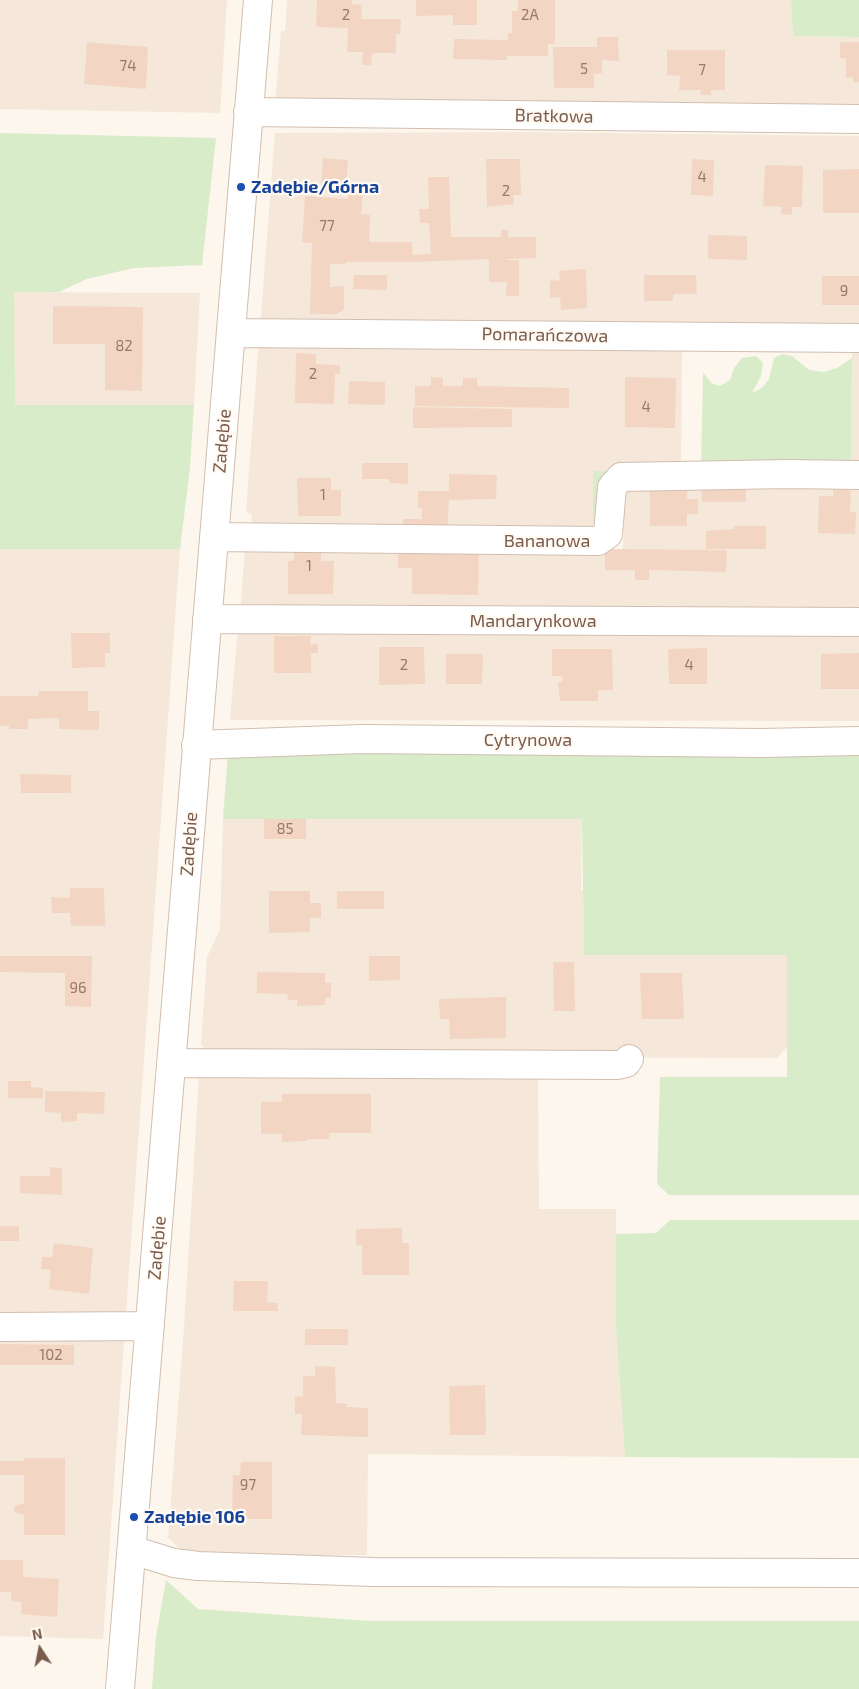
<!DOCTYPE html>
<meta charset="utf-8">
<style>
body{margin:0}
#map{position:relative;width:859px;height:1689px;overflow:hidden;background:#fdf6ec;font-family:"Exo 2",sans-serif}
canvas{display:block}
.north{position:absolute;left:15px;top:1624px;width:50px;height:50px;-webkit-text-stroke:4px #fffaf3;paint-order:stroke;rotate:349deg;font-size:14px;font-weight:700;line-height:20px;text-align:center;color:#7a5c4d}
.north::after{content:'';display:block;margin:auto;width:18px;height:22px;background:#7a5c4d;clip-path:polygon(50% 0,100% 100%,50% 72%,0 100%)}
</style>
<div id="map">
<canvas width="859" height="1689"></canvas>
<div class="north">N</div>
</div>
<script>
const ctx = document.querySelector('canvas').getContext('2d');
ctx.lineJoin = 'round';
function fill(path, color) {
  ctx.fillStyle = color;
  ctx.fill(path, 'evenodd');
}
function shape(rows) {
  const path = new Path2D();
  for (const r of rows) {
    path.moveTo(r[0], r[1]);
    for (let i = 2; i < r.length; i += 2) path.lineTo(r[i], r[i + 1]);
  }
  return path;
}
function stroke(path, color, width, dash) {
  ctx.strokeStyle = color;
  ctx.lineWidth = width;
  ctx.lineCap = dash ? 'butt' : 'round';
  ctx.setLineDash(dash || []);
  ctx.stroke(path);
}
function write(font, color, halo, rows, align = 'center') {
  ctx.font = font + ' "Exo 2",sans-serif';
  ctx.lineWidth = 4.5;
  ctx.setLineDash([]);
  ctx.textBaseline = 'middle';
  ctx.strokeStyle = halo;
  ctx.fillStyle = color;
  for (const [text, x, y, turn = 0] of rows) {
    ctx.save();
    ctx.translate(x, y);
    ctx.rotate((+turn || 0) * Math.PI / 180);
    ctx.textAlign = isNaN(turn) ? turn : align;
    if (halo) ctx.strokeText(text, 0, 0);
    ctx.fillText(text, 0, 0);
    ctx.restore();
  }
}
const residential = shape([
 [0,0,227,0,220,113,0,109],
 [287,0,791,0,793,36,859,37,859,108,275,105,281,31,285,31],
 [524,132,859,136,859,334,260,328,275,133],
 [14,292,200,293,194,405,14,405],
 [259,340,682,346,681,471,594,471,593,531,250,533,252,515,246,511],
 [852,348,859,348,859,469,851,469],
 [859,484,859,616,240,613,245,548,623,549,625,489],
 [0,549,180,549,103,1639,0,1636],
 [238,626,859,630,859,721,230,720],
 [223,819,582,819,581,890,583,890,584,955,787,955,787,1047,777,1058,211,1056,201,1044,207,957,220,930],
 [199,1076,538,1076,539,1209,616,1209,616,1329,625,1457,368,1454,367,1555,187,1555,168,1538,184,1328]
]);
const green = shape([
 [791,0,859,0,859,37,793,36],
 [0,133,216,138,202,265,134,268,87,279,59,292,14,292,15,405,194,405,190,468,180,549,0,549],
 [783,354,792,356,809,370,824,372,837,368,852,358,851,469,701,470,703,372,711,383,720,386,730,380,734,368,742,358,756,356,763,363,761,376,752,393,762,388,769,379,774,358],
 [593,471,623,471,600,522,593,531],
 [859,749,859,1195,669,1195,657,1184,660,1077,787,1077,787,955,584,955,582,819,223,819,228,752],
 [670,1220,859,1220,859,1458,625,1457,616,1329,616,1234,656,1233],
 [166,1580,198,1609,370,1621,859,1621,859,1689,152,1689,156,1637]
]);
const building = shape([
 [317,0,352,0,352,4,362,5,361,19,401,19,400,34,396,34,396,53,372,53,371,65,362,65,363,52,347,52,348,28,316,27],
 [416,0,477,0,477,25,453,25,453,15,416,16],
 [518,0,555,0,555,44,548,44,548,56,507,56,507,60,453,59,454,39,508,40,508,33,512,33,512,11,518,11],
 [597,37,618,37,619,61,602,60,602,73,594,74,594,88,554,88,553,47,597,47],
 [87,42,148,47,146,89,84,84],
 [840,42,859,42,859,82,853,82,853,77,846,78,846,58,840,58],
 [667,50,725,50,725,90,711,90,711,95,700,95,701,90,679,90,680,76,667,75],
 [323,158,348,160,346,193,321,191],
 [486,159,520,159,521,195,513,195,514,204,487,207],
 [692,159,714,160,713,196,691,195],
 [765,165,803,166,802,207,792,207,792,215,781,214,782,207,763,206],
 [859,169,859,213,823,213,823,170],
 [428,177,449,177,451,237,501,237,501,230,508,230,508,237,536,237,536,258,506,259,506,260,519,260,519,296,506,296,507,282,489,282,489,259,413,262,345,262,345,264,330,264,330,287,344,286,344,309,337,314,310,314,312,243,302,242,305,196,348,199,348,192,363,194,361,214,370,215,369,242,412,242,413,255,431,254,429,223,420,223,419,209,429,209],
 [708,235,747,236,747,260,708,259],
 [586,269,587,308,561,310,560,297,550,298,550,281,560,280,559,271],
 [354,275,387,275,387,290,353,289],
 [644,275,696,275,697,294,673,294,673,301,644,301],
 [822,276,859,276,859,305,822,305],
 [53,306,143,307,142,391,105,390,105,344,53,344],
 [296,353,316,354,316,364,340,365,340,374,335,374,334,404,295,403],
 [431,377,443,378,443,386,463,386,463,378,477,378,477,386,569,388,569,408,415,406,415,386,431,386],
 [625,377,676,378,675,428,625,427],
 [349,381,385,382,385,405,348,404],
 [413,407,512,409,512,427,413,428],
 [362,463,408,463,408,484,390,483,390,479,362,479],
 [449,474,497,475,496,499,449,500,447,534,404,534,403,519,422,519,422,508,418,508,418,491,449,491],
 [297,478,331,478,331,490,341,490,341,516,298,516],
 [701,483,746,483,746,502,702,502],
 [650,488,687,488,687,499,698,499,698,514,687,514,687,526,650,526],
 [842,489,851,491,850,512,856,512,855,534,818,533,819,496,833,496,833,490],
 [734,526,766,526,766,549,706,549,706,531,734,529],
 [398,548,479,548,478,595,412,594,412,568,398,568],
 [605,549,727,550,726,572,649,570,649,580,635,580,635,570,605,570],
 [294,550,321,550,321,561,334,561,333,594,288,594,288,561,294,561],
 [71,633,110,633,110,653,105,653,105,667,72,668],
 [274,636,311,636,310,644,318,644,318,653,311,653,311,673,274,673],
 [379,647,424,647,425,684,379,685],
 [707,648,707,684,669,684,668,649],
 [552,649,612,649,613,690,598,690,598,701,560,701,558,682,563,682,562,676,552,676],
 [859,653,859,689,821,689,821,654],
 [446,654,483,654,482,684,446,684],
 [39,691,88,691,88,711,99,711,99,730,59,729,59,718,28,719,28,729,9,729,9,726,0,726,0,696,38,696],
 [20,774,71,775,71,793,21,793],
 [264,819,306,819,306,839,264,839],
 [70,888,104,888,105,926,71,926,70,913,52,913,51,897,70,898],
 [269,891,310,891,310,903,321,903,321,918,310,918,310,932,269,933],
 [337,891,384,891,384,909,337,909],
 [0,956,92,956,91,1007,65,1006,65,973,0,972],
 [369,956,400,956,400,980,369,981],
 [553,962,574,962,575,1011,554,1011],
 [257,972,325,973,325,983,331,983,331,998,325,998,325,1005,297,1006,297,1000,288,1000,287,994,257,993],
 [640,973,682,973,684,1019,642,1019],
 [506,997,506,1038,450,1039,449,1019,440,1019,439,999],
 [8,1081,31,1081,31,1087,43,1088,43,1098,8,1098],
 [45,1091,105,1092,104,1114,77,1113,77,1121,61,1122,61,1113,45,1112],
 [282,1094,371,1094,371,1133,329,1133,329,1139,307,1139,307,1141,282,1142,282,1134,261,1134,261,1102,282,1102],
 [50,1167,62,1168,62,1195,20,1193,20,1176,50,1176],
 [0,1226,19,1226,19,1241,0,1241],
 [402,1228,402,1243,409,1243,409,1275,362,1275,362,1245,356,1245,356,1229],
 [54,1243,93,1248,89,1294,49,1289,51,1270,41,1269,42,1257,52,1257],
 [234,1281,268,1281,267,1302,278,1303,278,1311,233,1311],
 [305,1329,348,1329,348,1345,305,1345],
 [0,1344,74,1345,74,1365,0,1365],
 [315,1366,335,1367,336,1403,347,1404,346,1407,368,1408,368,1437,301,1435,302,1414,295,1414,295,1396,303,1397,303,1376,315,1376],
 [485,1385,486,1435,450,1435,449,1386],
 [24,1458,65,1458,65,1535,24,1535,24,1515,14,1512,14,1507,24,1503,24,1475,0,1475,0,1461,24,1461],
 [241,1462,272,1462,272,1519,232,1519,233,1475,240,1475],
 [0,1560,23,1560,23,1577,59,1579,57,1617,21,1614,22,1602,11,1601,11,1592,0,1592]
]);
const minor = shape([
 [248,112,859,119],
 [231,333,859,338],
 [214,537,598,541,608,534,612,487,621,477,788,474,859,475],
 [207,619,859,622],
 [196,745,362,739,761,743,859,741],
 [172,1063,618,1065,626,1063,629,1059],
 [0,1327,150,1326],
 [132,1550,174,1563,198,1566,374,1572,859,1573],
 [120,1689,258,0]
]);
const markers = [
 [241,187,5,"#1a4fb4"],
 [134,1517,5,"#1a4fb4"]
];
const numberNames = [
 ["2",346,15],
 ["2A",530,15],
 ["74",128,66],
 ["5",584,69],
 ["7",702,70],
 ["4",702,177],
 ["2",506,191],
 ["77",327,226],
 ["9",844,291],
 ["82",124,346],
 ["2",313,374],
 ["4",646,407],
 ["1",323,495],
 ["1",309,566],
 ["2",404,665],
 ["4",689,665],
 ["85",285,829],
 ["96",78,988],
 ["102",51,1355],
 ["97",248,1485]
];
const streetNames = [
 ["Bratkowa",554,116,1],
 ["Pomarańczowa",545,335,1],
 ["Zadębie",222,441,-85],
 ["Bananowa",547,541],
 ["Mandarynkowa",533,621],
 ["Cytrynowa",528,740],
 ["Zadębie",189,844,-86],
 ["Zadębie",157,1248,-85]
];
const transitNames = [
 ["Zadębie/Górna",251,187],
 ["Zadębie 106",144,1517]
];
fill(residential, '#f5e8da');
fill(green, '#d8ecc9');
fill(building, '#f3d5c3');
stroke(minor, '#d1beb0', 30);
stroke(minor, '#fff', 28);
for (const [x, y, r, color] of markers) {
  const dot = new Path2D();
  dot.arc(x, y, r, 0, 2 * Math.PI);
  ctx.fillStyle = color;
  ctx.fill(dot);
  stroke(dot, '#fffaf3', 2);
}
write('15px', '#987a6a', null, numberNames);
write('18px', '#7a5c4d', '#fffaf3', streetNames);
write('bold 18px', '#164399', '#fffaf3', transitNames, 'left');
</script>
